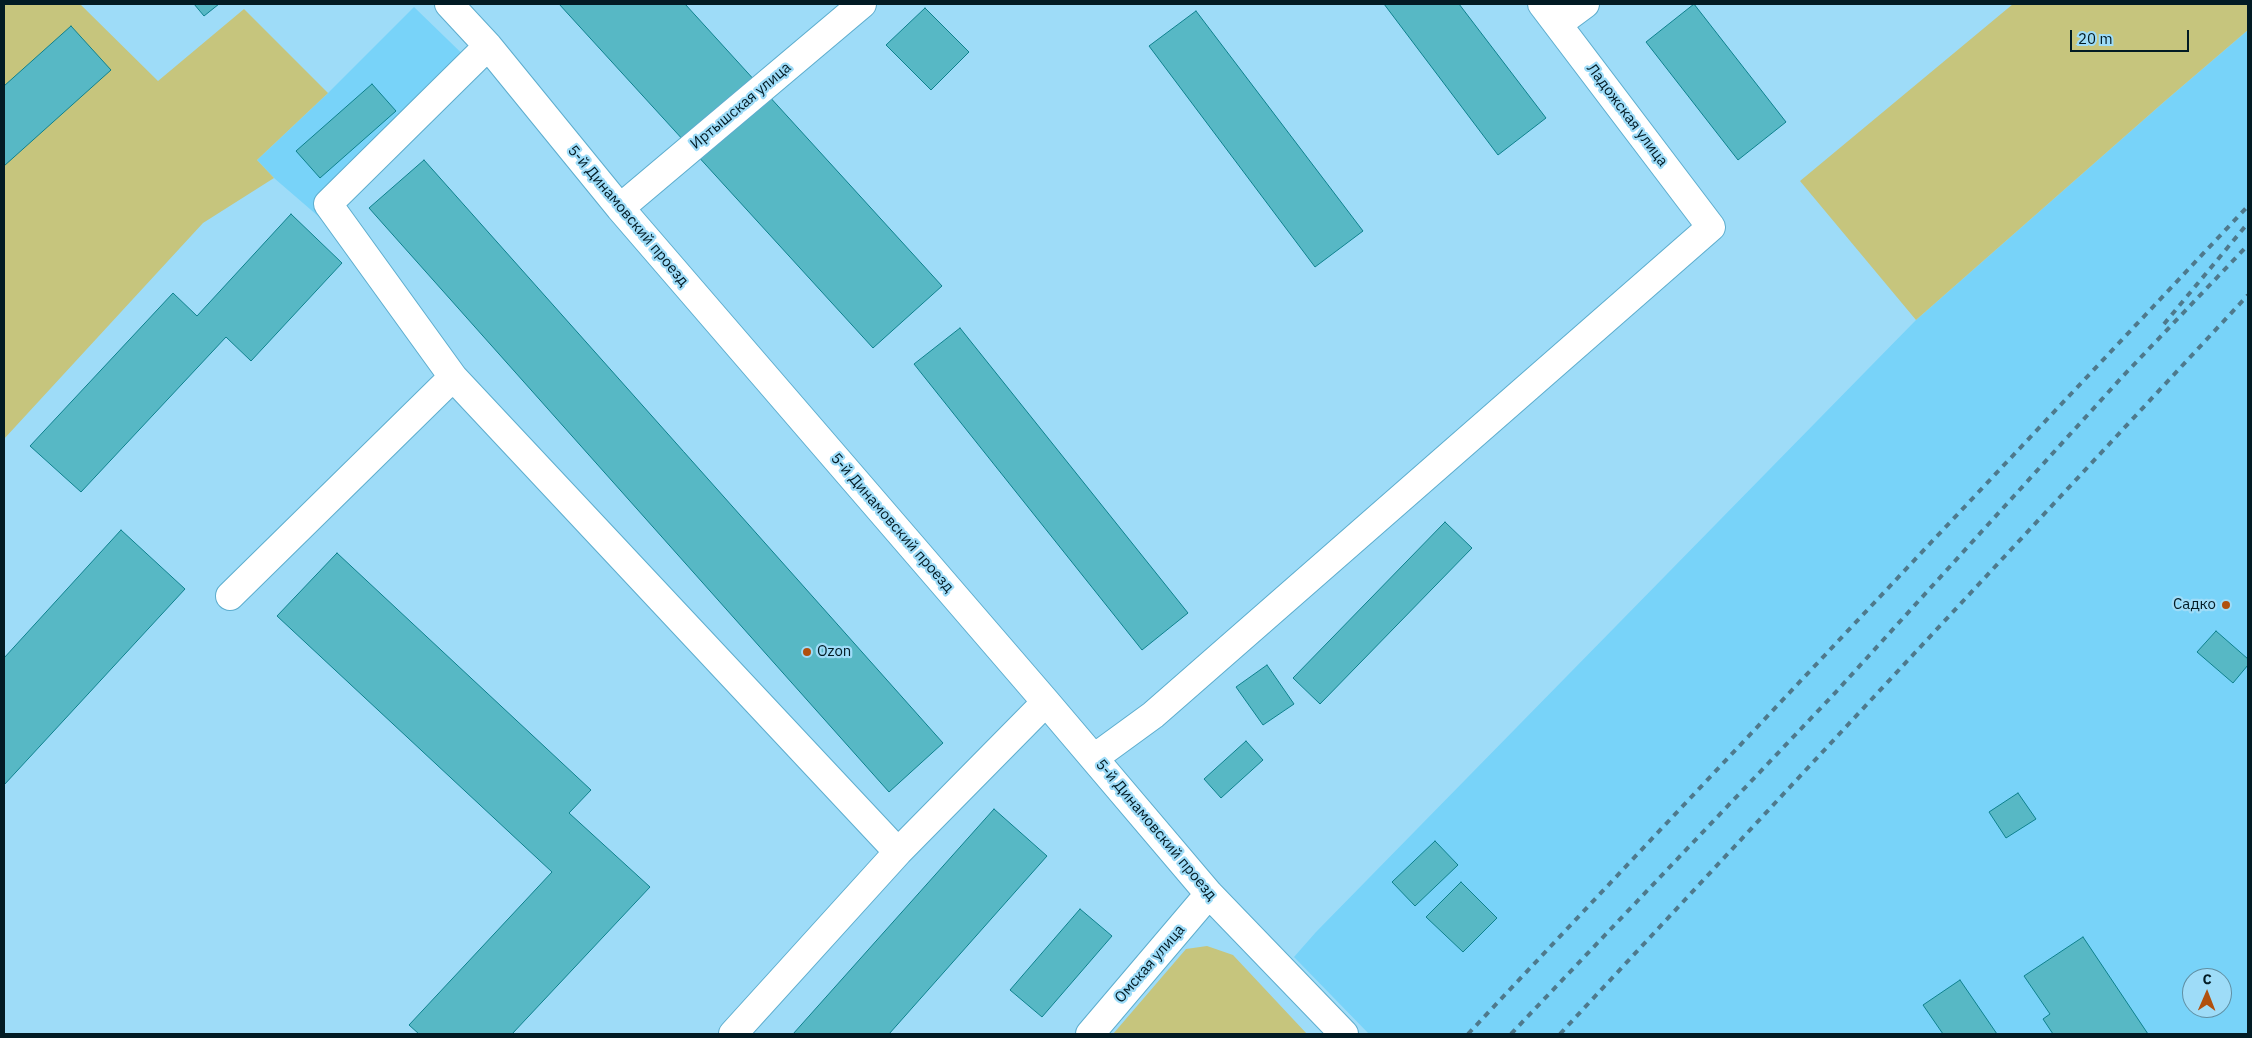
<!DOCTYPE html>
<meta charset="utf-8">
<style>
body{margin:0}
#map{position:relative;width:2252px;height:1038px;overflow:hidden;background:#9edcf8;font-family:"IBM Plex Sans",sans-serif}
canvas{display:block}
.frame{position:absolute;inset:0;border:5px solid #021b24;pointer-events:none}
.north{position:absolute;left:2182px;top:968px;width:50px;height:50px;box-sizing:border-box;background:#9edcf8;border:1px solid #608fa3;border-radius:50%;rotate:1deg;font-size:14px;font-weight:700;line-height:20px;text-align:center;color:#021b24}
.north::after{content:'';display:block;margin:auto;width:18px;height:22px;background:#b1500e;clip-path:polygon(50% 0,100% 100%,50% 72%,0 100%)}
.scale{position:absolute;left:2070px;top:30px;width:119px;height:22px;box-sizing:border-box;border:2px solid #021b24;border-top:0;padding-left:6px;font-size:15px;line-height:18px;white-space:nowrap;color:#021b24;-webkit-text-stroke:4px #9edcf8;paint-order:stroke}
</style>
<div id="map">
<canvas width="2252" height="1038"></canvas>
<div class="frame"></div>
<div class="north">С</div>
<div class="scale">20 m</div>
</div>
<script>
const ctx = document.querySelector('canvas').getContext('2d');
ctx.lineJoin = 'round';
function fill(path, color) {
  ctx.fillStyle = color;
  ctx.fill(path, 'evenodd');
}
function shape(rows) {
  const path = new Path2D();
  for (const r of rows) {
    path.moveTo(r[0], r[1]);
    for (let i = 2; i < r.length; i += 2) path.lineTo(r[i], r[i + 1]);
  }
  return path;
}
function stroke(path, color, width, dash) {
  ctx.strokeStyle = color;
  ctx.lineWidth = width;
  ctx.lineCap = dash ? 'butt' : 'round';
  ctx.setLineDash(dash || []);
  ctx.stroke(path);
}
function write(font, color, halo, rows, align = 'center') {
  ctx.font = font + ' "IBM Plex Sans",sans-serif';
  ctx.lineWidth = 4.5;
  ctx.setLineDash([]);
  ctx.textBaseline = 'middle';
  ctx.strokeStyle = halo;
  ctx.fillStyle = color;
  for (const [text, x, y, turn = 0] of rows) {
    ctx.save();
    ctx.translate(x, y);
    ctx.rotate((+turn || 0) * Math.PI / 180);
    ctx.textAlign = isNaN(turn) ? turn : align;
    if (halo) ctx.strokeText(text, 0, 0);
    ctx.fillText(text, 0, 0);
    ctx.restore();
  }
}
const built = shape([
 [414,7,480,71,325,222,274,178,257,160,328,93],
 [2248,30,2248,1034,1369,1034,1294,957,1316,932,1916,320,2165,101],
 [2192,978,2222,978,2222,1008,2192,1008]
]);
const green = shape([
 [4,4,80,4,158,81,244,9,328,93,257,160,274,178,203,223,4,439],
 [2013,4,2248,4,2248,30,2165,101,1916,320,1800,181],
 [1207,946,1233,955,1307,1034,1113,1034,1186,949]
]);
const building = shape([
 [194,4,219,4,204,16,194,4],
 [559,4,685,4,942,286,873,348,559,4],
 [1384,4,1459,4,1546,118,1498,155,1384,4],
 [1694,4,1786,122,1738,160,1646,42,1694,4],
 [925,8,969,52,931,90,886,45,925,8],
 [1196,11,1363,231,1315,267,1149,46,1196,11],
 [71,26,111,70,4,166,4,86,71,26],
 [372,84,396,111,320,178,296,151,372,84],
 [424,160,943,743,889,792,369,208,424,160],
 [291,214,342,263,251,361,226,337,81,492,30,446,173,293,197,316,291,214],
 [960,328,1188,613,1142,650,914,364,960,328],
 [1445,522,1472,548,1320,704,1293,678,1445,522],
 [121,530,185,589,4,785,4,658,121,530],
 [337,553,591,790,569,813,650,887,512,1034,419,1034,409,1025,552,872,277,616,337,553],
 [2216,631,2248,659,2248,665,2233,683,2197,652,2216,631],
 [1267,665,1294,704,1263,725,1236,687,1267,665],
 [1246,741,1263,760,1221,798,1204,779,1246,741],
 [2018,793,2036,819,2006,838,1989,812,2018,793],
 [994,809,1047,856,889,1034,793,1034,994,809],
 [1435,841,1458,865,1415,906,1392,882,1435,841],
 [1461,882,1497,918,1463,952,1426,917,1461,882],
 [1080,909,1112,936,1042,1017,1010,990,1080,909],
 [2083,937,2148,1034,2053,1034,2043,1019,2050,1014,2024,976,2083,937],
 [1960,980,1997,1034,1943,1034,1923,1005,1960,980]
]);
const minor = shape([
 [449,4,488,46,620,208,1046,702,1209,894,1344,1034],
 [1558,24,1585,4],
 [620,208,862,4],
 [453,377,898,852,1046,702],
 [230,596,453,377,328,204,488,46],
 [1094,758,1153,715,1711,227,1542,4],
 [733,1034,898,852],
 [1090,1034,1209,894]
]);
const rail = shape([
 [2164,324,2248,223],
 [1468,1034,2248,206],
 [1511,1034,1835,693,2123,376,2248,245],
 [1560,1034,2248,295]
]);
const markers = [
 [2226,605,5,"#b1500e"],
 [807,652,5,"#b1500e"]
];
const streetNames = [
 ["Иртышская улица",741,106,-40],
 ["Ладожская улица",1627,115,53],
 ["5-й Динамовский проезд",628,216,50],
 ["5-й Динамовский проезд",892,523,49],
 ["5-й Динамовский проезд",1156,830,50],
 ["Омская улица",1150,964,-49]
];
const poiNames = [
 ["Садко",2216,605],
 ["Ozon",817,652,"left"]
];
fill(built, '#78d3f9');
fill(green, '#c6c57d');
fill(building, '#57b8c5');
stroke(building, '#0e818e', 1);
stroke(minor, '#5dadce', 30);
stroke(minor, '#fff', 28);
stroke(rail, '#4e798c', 4, [6, 6]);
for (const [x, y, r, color] of markers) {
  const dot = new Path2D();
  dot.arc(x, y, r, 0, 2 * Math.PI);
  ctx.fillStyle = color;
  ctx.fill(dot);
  stroke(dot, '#9edcf8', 2);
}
write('15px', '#021b24', '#9edcf8', streetNames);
write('15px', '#021b24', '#9edcf8', poiNames, 'right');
</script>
